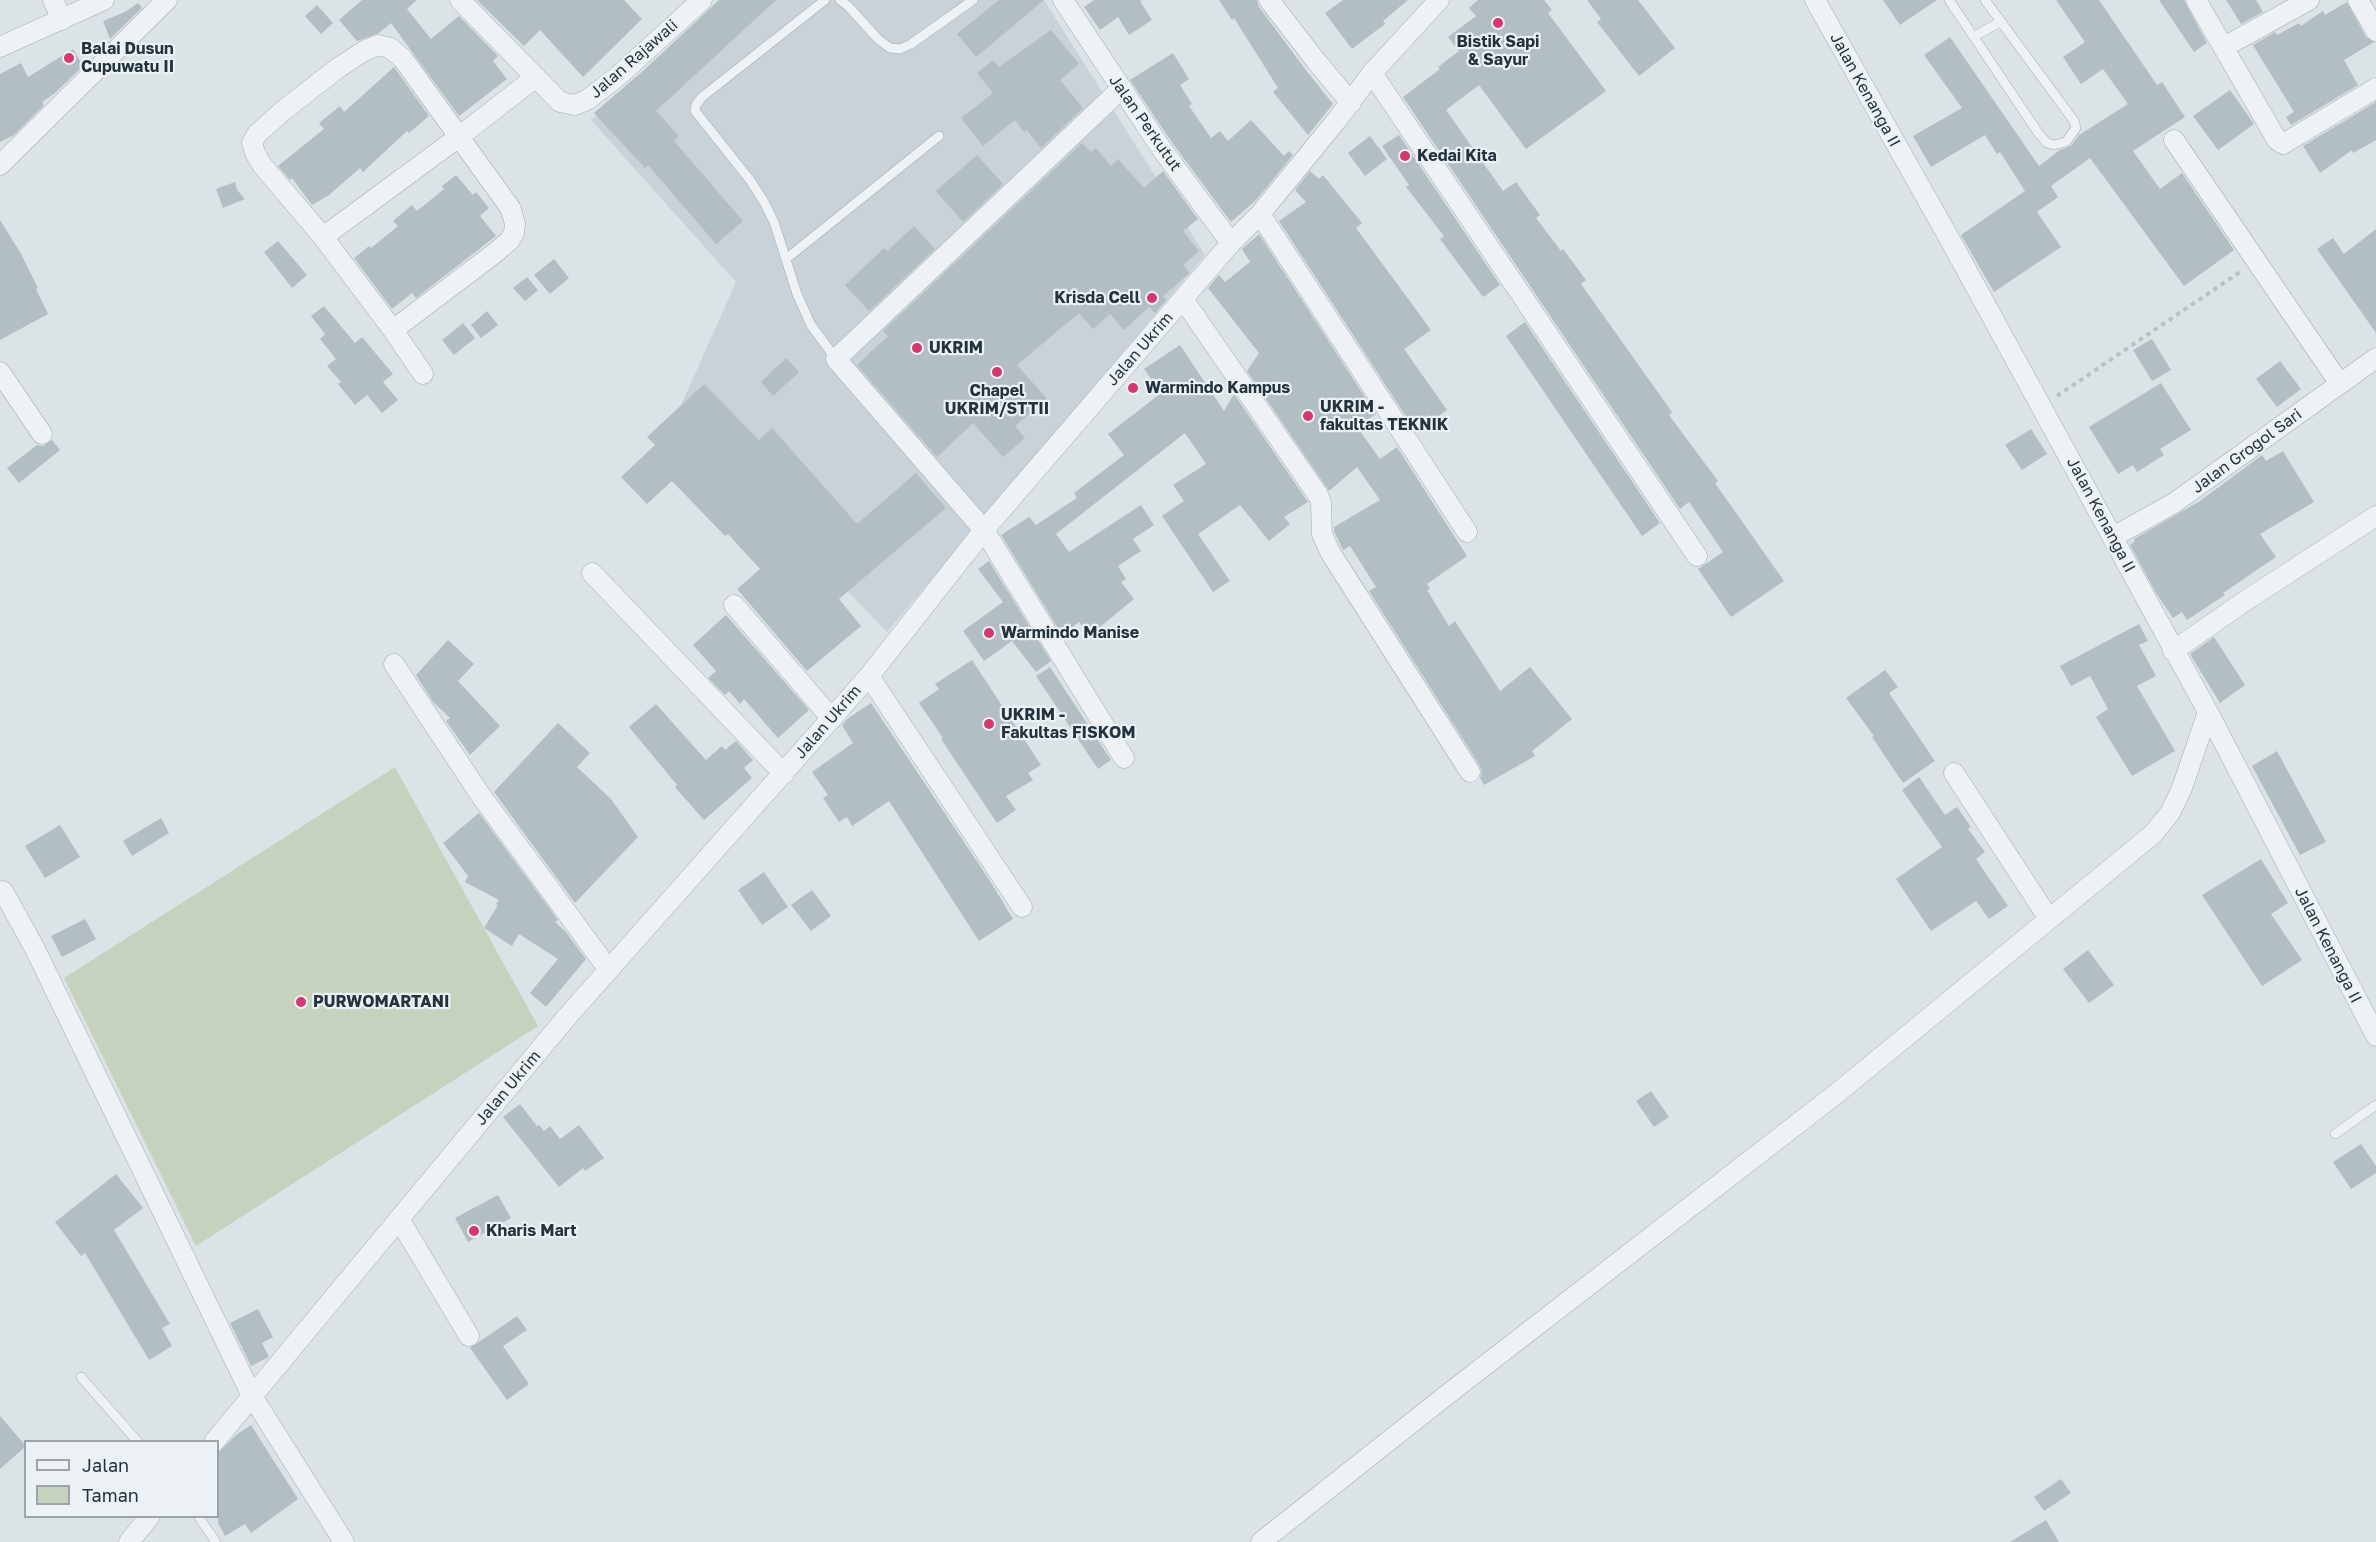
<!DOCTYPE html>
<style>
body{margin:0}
#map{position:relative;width:2376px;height:1542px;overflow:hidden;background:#dce3e7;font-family:"Golos Text",sans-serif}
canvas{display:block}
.legend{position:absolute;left:24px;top:1440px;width:195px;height:78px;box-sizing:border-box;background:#ebf1f5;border:2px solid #9ca5ac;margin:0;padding:8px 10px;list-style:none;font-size:18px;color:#25333e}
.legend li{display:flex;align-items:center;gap:12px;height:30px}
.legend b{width:30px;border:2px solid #9ca5ac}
</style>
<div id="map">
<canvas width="2376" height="1542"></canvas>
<ul class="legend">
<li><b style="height:8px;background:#eff2f5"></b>Jalan</li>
<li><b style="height:16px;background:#c6d2bd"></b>Taman</li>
</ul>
</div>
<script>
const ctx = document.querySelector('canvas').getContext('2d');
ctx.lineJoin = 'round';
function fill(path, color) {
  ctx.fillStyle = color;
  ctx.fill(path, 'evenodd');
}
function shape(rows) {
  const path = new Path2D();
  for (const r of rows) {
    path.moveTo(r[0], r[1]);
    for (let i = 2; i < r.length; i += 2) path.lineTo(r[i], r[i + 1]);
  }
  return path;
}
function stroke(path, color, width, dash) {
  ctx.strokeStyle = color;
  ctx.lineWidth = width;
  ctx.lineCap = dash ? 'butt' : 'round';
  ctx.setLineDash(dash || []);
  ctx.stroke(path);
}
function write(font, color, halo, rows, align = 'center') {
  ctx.font = font + ' "Golos Text",sans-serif';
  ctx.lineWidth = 4.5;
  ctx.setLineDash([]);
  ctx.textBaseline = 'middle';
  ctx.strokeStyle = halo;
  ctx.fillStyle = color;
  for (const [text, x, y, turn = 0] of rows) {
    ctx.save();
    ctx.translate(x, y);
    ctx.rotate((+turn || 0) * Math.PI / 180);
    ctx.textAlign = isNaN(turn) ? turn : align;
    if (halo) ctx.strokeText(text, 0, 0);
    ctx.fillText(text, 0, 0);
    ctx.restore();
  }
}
const built = shape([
 [727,0,1044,0,1205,255,887,632,677,414,736,282,591,120]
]);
const green = shape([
 [395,767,538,1026,196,1246,64,978]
]);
const building = shape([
 [362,0,417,0,407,9,431,39,459,16,498,56,493,61,507,79,459,116,391,23,379,33,357,41,339,20],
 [477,0,624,0,642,19,583,77,540,30,524,46],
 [719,0,776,0,656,111,679,136,674,141,743,221,716,244,648,165,645,168,594,113,643,71],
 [999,0,1044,0,976,57,957,34],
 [1094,0,1143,0,1140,1,1152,20,1129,35,1118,17,1100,30,1084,7],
 [1219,0,1257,0,1259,7,1305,69,1333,104,1308,135,1273,92,1278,88,1234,18,1232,20],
 [1343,0,1408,0,1383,21,1385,24,1352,49,1325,13],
 [1478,0,1544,0,1552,10,1548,13,1606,91,1526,149,1479,85,1446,110,1503,191,1516,182,1540,215,1536,218,1561,251,1563,249,1586,280,1581,284,1672,412,1669,415,1718,481,1715,483,1784,581,1731,617,1698,569,1723,552,1689,502,1680,509,1403,97,1440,69,1438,67,1459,51,1448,37,1476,16,1469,8],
 [1587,0,1638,0,1675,48,1639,76,1597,22,1601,19],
 [1883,0,1937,0,1900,25],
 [2056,0,2099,0,2157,85,2162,82,2185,117,2133,151,2160,189,2182,173,2234,250,2184,286,2090,158,2051,186,2058,197,2037,212,2061,247,1994,292,1961,235,2025,191,2000,152,1997,154,1985,135,1931,167,1913,136,1962,108,1924,55,1950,37,2039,166,2060,150,2071,146,2079,135,2128,104,2103,69,2081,84,2063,57,2085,42],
 [2159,0,2184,0,2207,43,2194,52],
 [2226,0,2256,0,2263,12,2241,24],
 [2347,2,2366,37,2374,42,2344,60,2358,85,2291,125,2286,117,2294,112,2253,45,2275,32,2277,35,2299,23,2301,26,2323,11,2325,15],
 [138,3,142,8,110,39,103,21,125,12],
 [317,5,333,23,321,34,305,16],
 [1051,30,1079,64,1060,80,1083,108,1041,148,1027,130,1024,132,1015,120,983,146,961,118,993,93,977,73,993,60,999,67],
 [73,49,83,66,55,93,42,102,44,105,14,135,0,142,0,74,21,63,28,77],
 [1173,53,1189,79,1180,85,1192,104,1189,106,1211,138,1220,131,1228,141,1251,120,1284,156,1289,151,1293,155,1257,199,1231,222,1171,141,1130,80],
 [394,67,429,116,409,133,407,131,363,172,360,168,329,195,312,205,292,178,290,180,278,166,324,129,319,123,340,106,344,112],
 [2230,90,2254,124,2218,150,2193,116],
 [2376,102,2376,140,2353,153,2352,150,2320,173,2303,146],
 [1399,135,1500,285,1483,297,1440,239,1444,236,1406,187,1409,185,1382,146],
 [1370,136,1387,159,1365,176,1348,153],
 [1082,143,1091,152,1096,148,1111,166,1118,159,1144,188,1163,171,1198,219,1183,231,1199,251,1183,265,1190,273,1163,296,1166,300,1155,313,1149,307,1124,330,1110,314,1093,329,1079,313,1017,365,1047,399,1015,426,1025,438,1003,457,973,423,937,457,857,365,888,336,883,331],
 [977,155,1003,184,963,222,936,191],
 [1310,171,1319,179,1323,175,1362,223,1356,228,1431,330,1404,349,1447,410,1416,432,1279,221,1306,202,1295,190],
 [456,175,473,195,476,192,489,208,480,216,496,236,416,298,412,293,392,309,354,258,369,246,371,248,398,226,393,221,412,205,417,211,444,189,442,186],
 [235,182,237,190,245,199,223,208,216,189],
 [0,220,20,252,38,288,36,289,48,314,0,340],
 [914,226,935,249,869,311,845,285,884,248,887,251],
 [2376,229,2376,333,2317,249,2333,238,2344,254],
 [1259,234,1376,414,1357,427,1380,459,1397,447,1467,556,1427,584,1430,589,1427,590,1449,626,1455,621,1500,691,1530,667,1572,719,1532,751,1535,756,1484,785,1480,778,1482,772,1480,766,1369,591,1376,587,1350,546,1343,550,1334,531,1334,527,1380,500,1357,467,1329,491,1247,371,1259,353,1208,288,1219,275,1225,282,1250,262,1242,249],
 [278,241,307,275,292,288,264,252],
 [554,259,569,278,550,294,534,275],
 [527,277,538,290,525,301,513,288],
 [324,306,355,343,362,337,393,374,383,382,398,400,382,413,367,395,355,405,338,384,341,382,327,366,336,359,320,339,325,334,311,316],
 [487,311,498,325,481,338,471,325],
 [1525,322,1660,523,1642,536,1506,336],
 [463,323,475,338,454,355,442,340],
 [2152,339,2171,370,2152,381,2133,350],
 [1180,345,1224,411,1234,394,1308,502,1284,517,1290,524,1269,541,1240,505,1198,534,1230,581,1213,592,1162,516,1184,501,1173,485,1206,464,1185,433,1056,534,1069,552,1141,505,1154,525,1133,539,1141,551,1118,566,1126,579,1121,582,1134,599,1089,636,1079,622,1062,635,1001,535,1029,517,1036,525,1077,498,1074,493,1124,455,1108,434,1160,394,1156,389,1158,388,1144,369],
 [786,358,799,372,773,396,761,382],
 [2280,361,2301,389,2277,407,2256,379],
 [2161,383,2191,430,2160,449,2164,455,2137,472,2133,465,2118,474,2089,427],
 [704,384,759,440,772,428,857,524,916,473,946,508,839,599,861,626,807,671,737,589,760,569,728,534,725,536,672,481,647,504,621,477,655,445,647,437],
 [2031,429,2047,454,2022,470,2005,445],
 [52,440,60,450,19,483,7,468,37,445,43,446],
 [2283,451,2314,502,2260,534,2276,557,2223,593,2225,595,2187,620,2182,612,2173,618,2156,593,2130,545,2135,541,2134,539,2200,501,2262,455,2266,461],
 [989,561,1051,661,1036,672,1012,641,984,661,963,631,1003,602,978,569],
 [726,615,809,710,778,738,744,699,740,704,729,691,725,695,708,678,716,671,693,645],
 [2139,624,2148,641,2139,645,2156,676,2137,686,2175,751,2132,776,2096,717,2108,709,2090,676,2071,686,2060,666],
 [2214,637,2245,685,2220,703,2190,654],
 [448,640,474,664,458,681,500,726,470,755,446,721,450,718,433,702,416,675],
 [972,660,1041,765,1028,773,1033,780,1006,796,1016,810,997,823,941,739,943,738,919,703,939,689,935,684],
 [1050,667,1111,760,1098,769,1036,676],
 [1885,670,1898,687,1889,693,1935,761,1903,783,1872,737,1874,736,1846,698],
 [871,703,990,881,1013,919,979,941,889,801,852,826,847,817,839,822,823,798,828,795,812,772,853,743,842,725,847,719],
 [656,704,706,760,722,746,725,750,736,741,753,760,744,768,752,778,704,820,675,787,677,785,629,727],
 [558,723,590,753,577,767,611,799,638,837,575,903,494,792],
 [2277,751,2326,842,2300,855,2252,766],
 [1919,777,1945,815,1957,807,1971,827,1968,829,1985,852,1976,859,2008,906,1989,919,1976,901,1931,931,1896,879,1942,847,1902,790],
 [479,813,558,920,555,922,565,931,586,959,546,1007,530,993,558,959,519,934,512,946,484,928,498,905,496,904,499,900,465,882,468,876,443,843],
 [161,818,169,833,132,856,123,841],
 [60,825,80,857,45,878,25,846],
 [2261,859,2288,903,2271,914,2302,960,2262,986,2202,895],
 [764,872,788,907,762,925,738,890],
 [812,890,831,916,811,931,791,905],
 [85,919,96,939,62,957,51,936],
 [2088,950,2114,985,2089,1003,2063,969],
 [1651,1091,1669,1117,1654,1127,1636,1101],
 [520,1104,537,1126,539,1125,544,1131,550,1126,560,1139,579,1125,604,1158,585,1171,583,1168,559,1187,503,1117],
 [2361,1144,2376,1166,2376,1173,2351,1189,2333,1162],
 [116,1174,143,1208,114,1230,170,1324,162,1328,172,1346,149,1360,85,1253,81,1256,55,1222],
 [498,1195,511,1218,468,1242,455,1218],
 [258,1309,273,1337,262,1343,269,1357,251,1366,230,1323],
 [517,1316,527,1330,503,1346,529,1384,507,1400,470,1348],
 [0,1416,26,1446,0,1469],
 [251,1425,298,1499,251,1533,245,1524,225,1536,218,1523,218,1453,236,1435],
 [2061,1479,2071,1493,2044,1511,2034,1497],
 [2046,1520,2059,1542,2010,1542]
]);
const path = shape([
 [2057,396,2240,272]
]);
const lane = shape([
 [825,0,702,97,696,105,695,111,750,180,764,202,774,222,797,294,811,325,836,359],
 [840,0,848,6,878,39,890,48,900,49,911,44,973,0],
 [1949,0,2039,134,2047,143,2054,145,2066,142,2076,128,2074,121,1985,0],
 [1975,36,2000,22],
 [786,259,939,136],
 [2335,1134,2376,1105],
 [81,1377,138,1442],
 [198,1516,216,1542]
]);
const street = shape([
 [53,0,62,20],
 [460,0,560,102,575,105,587,100,617,77,702,0],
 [1063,0,1161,148,1231,243],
 [1269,0,1316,61,1351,103],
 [1815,0,1949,238,2208,712,2376,1036],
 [2196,0,2277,140,2283,144,2376,88],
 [2358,0,2376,31],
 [0,47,104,0],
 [2224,47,2309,0],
 [1372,73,1697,556],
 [1121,89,836,359,984,530,1124,758],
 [2174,140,2340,384],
 [0,165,167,0],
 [1260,214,1467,532],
 [323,237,460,136,536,77],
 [1183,299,1318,495,1321,502,1322,534,1330,552,1470,772],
 [393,330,495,253,510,240,514,233,515,224,511,209,403,59,390,48,378,45,364,51,338,68,284,110,257,134,252,143,255,153,262,165,323,237,393,330,423,374],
 [0,372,42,434],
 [2113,537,2174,503,2376,358],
 [592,573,784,774],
 [734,605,832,719],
 [2173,651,2245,601,2376,516],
 [394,664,479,793,609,970],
 [869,676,1022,907],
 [1954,773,2049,919],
 [3,891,34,947,252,1396,344,1542],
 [399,1219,469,1336],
 [214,1442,566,1018,869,676,984,530,1231,243,1260,214,1336,121,1372,73,1439,0],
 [129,1542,150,1516],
 [1261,1542,1448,1394,1836,1094,2153,834,2170,813,2182,788,2208,712]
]);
const markers = [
 [1498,23,6,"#d5386e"],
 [69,58,6,"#d5386e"],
 [1405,156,6,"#d5386e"],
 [1152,298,6,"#d5386e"],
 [917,348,6,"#d5386e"],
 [997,372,6,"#d5386e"],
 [1133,388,6,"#d5386e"],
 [1308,416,6,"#d5386e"],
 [989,633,6,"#d5386e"],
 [989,724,6,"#d5386e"],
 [301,1002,6,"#d5386e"],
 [474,1231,6,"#d5386e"]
];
const poiNames = [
 ["Bistik Sapi",1498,42,"center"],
 ["& Sayur",1498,60,"center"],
 ["Balai Dusun",81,49],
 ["Cupuwatu II",81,67],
 ["Kedai Kita",1417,156],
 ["Krisda Cell",1140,298,"right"],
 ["UKRIM",929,348],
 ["Warmindo Kampus",1145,388],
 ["Chapel",997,391,"center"],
 ["UKRIM/STTII",997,409,"center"],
 ["UKRIM -",1320,407],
 ["fakultas TEKNIK",1320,425],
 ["Warmindo Manise",1001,633],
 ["UKRIM -",1001,715],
 ["Fakultas FISKOM",1001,733],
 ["PURWOMARTANI",313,1002],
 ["Kharis Mart",486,1231]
];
const streetNames = [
 ["Jalan Rajawali",634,59,-41],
 ["Jalan Kenanga II",1865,90,61],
 ["Jalan Perkutut",1145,123,55],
 ["Jalan Ukrim",1140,349,-49],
 ["Jalan Grogol Sari",2247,451,-36],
 ["Jalan Kenanga II",2101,515,62],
 ["Jalan Ukrim",828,722,-49],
 ["Jalan Kenanga II",2328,945,63],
 ["Jalan Ukrim",508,1088,-50]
];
fill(built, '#cad2d9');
fill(green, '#c6d2bd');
fill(building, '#b3bdc4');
stroke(lane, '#a1abb1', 10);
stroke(street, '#a1abb1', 21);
stroke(path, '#bac0c5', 4, [4.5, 4.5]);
stroke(lane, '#eff2f5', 9);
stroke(street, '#eff2f5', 20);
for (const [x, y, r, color] of markers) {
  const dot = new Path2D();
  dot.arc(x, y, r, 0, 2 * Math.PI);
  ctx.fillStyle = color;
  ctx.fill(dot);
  stroke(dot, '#ebf1f5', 2);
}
write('bold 16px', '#25333e', '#ebf1f5', poiNames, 'left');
write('16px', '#25333e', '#ebf1f5', streetNames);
</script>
